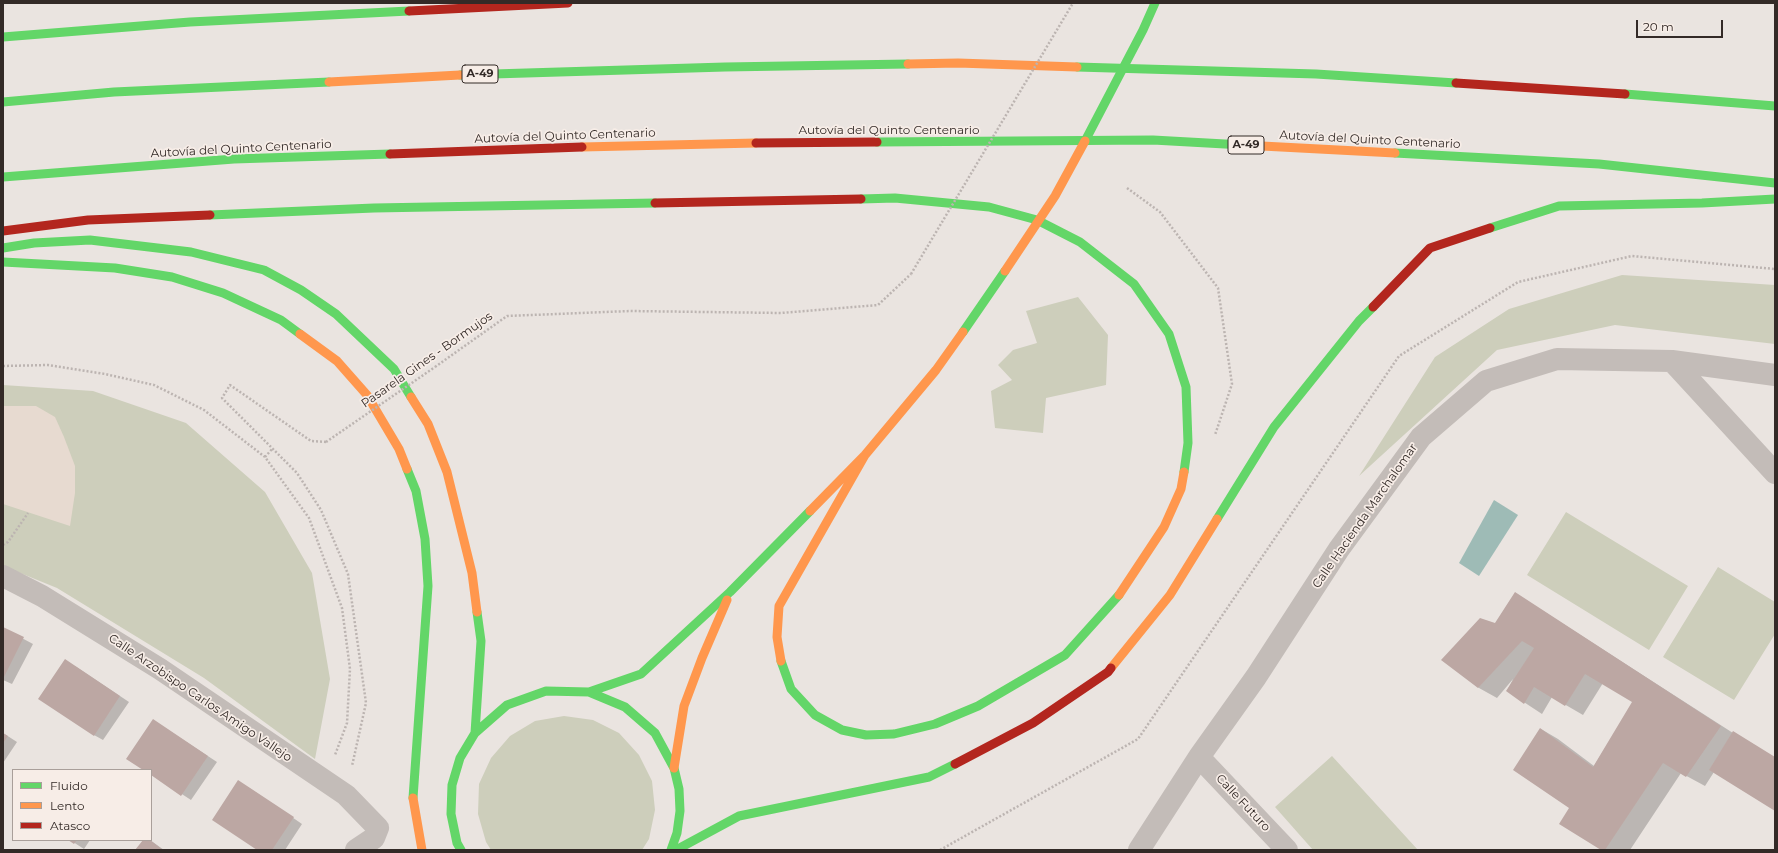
<!DOCTYPE html>
<meta charset="utf-8">
<style>
body{margin:0}
#map{position:relative;width:1778px;height:853px;overflow:hidden;background:#eae4e0;font-family:Montserrat,sans-serif}
canvas{display:block}
.frame{position:absolute;inset:0;border:4px solid #332a27;pointer-events:none}
.legend{position:absolute;left:12px;top:769px;width:140px;height:72px;box-sizing:border-box;background:#f7ede7;border:1px solid #a99f9a;margin:0;padding:5px 7px;list-style:none;font-size:12px;color:#332a27}
.legend li{display:flex;align-items:center;gap:8px;height:20px}
.legend b{width:20px;border:1px solid #a99f9a}
.scale{position:absolute;left:1636px;top:20px;width:87px;height:18px;box-sizing:border-box;border:2px solid #332a27;border-top:0;padding-left:5px;font-size:12px;line-height:14px;white-space:nowrap;color:#332a27;-webkit-text-stroke:3px #f7ede7;paint-order:stroke}
</style>
<div id="map">
<canvas width="1778" height="853"></canvas>
<div class="frame"></div>
<ul class="legend">
<li><b style="height:5px;background:#63d668"></b>Fluido</li>
<li><b style="height:5px;background:#ff974d"></b>Lento</li>
<li><b style="height:5px;background:#b3261e"></b>Atasco</li>
</ul>
<div class="scale">20 m</div>
</div>
<script>
const ctx = document.querySelector('canvas').getContext('2d');
ctx.lineJoin = 'round';
function fill(path, color) {
  ctx.fillStyle = color;
  ctx.fill(path, 'evenodd');
}
function shape(rows) {
  const path = new Path2D();
  for (const r of rows) {
    path.moveTo(r[0], r[1]);
    for (let i = 2; i < r.length; i += 2) path.lineTo(r[i], r[i + 1]);
  }
  return path;
}
function stroke(path, color, width, dash) {
  ctx.strokeStyle = color;
  ctx.lineWidth = width;
  ctx.lineCap = dash ? 'butt' : 'round';
  ctx.setLineDash(dash || []);
  ctx.stroke(path);
}
function write(font, color, halo, rows, align = 'center') {
  ctx.font = font + ' Montserrat,sans-serif';
  ctx.lineWidth = 3.5;
  ctx.setLineDash([]);
  ctx.textBaseline = 'middle';
  ctx.strokeStyle = halo;
  ctx.fillStyle = color;
  for (const [text, x, y, turn = 0] of rows) {
    ctx.save();
    ctx.translate(x, y);
    ctx.rotate((+turn || 0) * Math.PI / 180);
    ctx.textAlign = isNaN(turn) ? turn : align;
    if (halo) ctx.strokeText(text, 0, 0);
    ctx.fillText(text, 0, 0);
    ctx.restore();
  }
}
const green = shape([
 [1622,275,1775,285,1775,344,1615,325,1497,350,1359,476,1435,357,1509,309],
 [1078,297,1108,335,1106,385,1046,398,1043,433,995,428,991,391,1012,380,998,365,1013,350,1037,343,1026,311],
 [3,385,93,391,186,423,265,492,312,573,330,679,315,759,204,678,57,588,3,566],
 [1566,512,1688,586,1649,650,1527,575],
 [1718,567,1775,602,1775,634,1734,700,1663,657],
 [564,716,593,720,619,733,639,755,652,781,655,810,649,839,642,850,491,850,486,842,478,814,479,784,491,758,510,736,535,721],
 [1332,756,1418,850,1313,850,1275,807]
]);
const plaza = shape([
 [3,406,36,406,55,417,64,437,75,466,75,493,70,526,3,504]
]);
const water = shape([
 [1494,500,1518,515,1479,576,1459,563]
]);
const shadow = shape([
 [1515,593,1733,733,1775,758,1775,810,1714,772,1705,786,1681,773,1630,850,1603,850,1570,807,1541,729,1558,739,1594,766,1634,701,1603,683,1583,715,1552,697,1542,714,1507,691,1513,679,1497,698,1479,688,1443,660,1495,624],
 [3,628,33,644,12,684,3,680],
 [75,666,129,702,103,740,94,735],
 [162,726,217,762,191,800,151,774,151,770,145,770],
 [3,733,17,742,3,763],
 [248,787,302,824,285,850,259,850],
 [70,840,90,840,84,849],
 [144,840,150,840,164,850,137,850]
]);
const building = shape([
 [1515,592,1721,726,1686,777,1663,763,1605,850,1601,850,1559,824,1569,808,1513,770,1540,728,1593,767,1632,702,1585,674,1565,706,1534,687,1524,704,1506,691,1534,648,1522,641,1478,688,1441,660,1480,618,1495,623],
 [3,627,24,637,3,679],
 [65,659,120,696,94,736,38,699],
 [153,719,208,756,181,796,151,775,151,770,143,770,126,759],
 [1733,731,1775,757,1775,811,1709,770],
 [3,733,8,736,3,743],
 [238,780,294,817,272,850,257,850,212,820],
 [68,840,77,840,74,844],
 [143,840,150,840,163,850,135,850]
]);
const path = shape([
 [1127,188,1160,212,1218,288,1232,384,1215,435],
 [3,366,48,365,105,374,154,385,204,410,265,457,309,518,342,608,350,669,347,723,335,755],
 [435,367,507,316,630,311,781,313,878,305,911,274],
 [326,442,311,441,230,385,222,398,297,473,321,510,348,574,366,703,352,766],
 [265,457,273,448],
 [3,545,8,542,28,513],
 [940,850,1138,739,1399,356,1518,282,1632,256,1775,269]
]);
const street = shape([
 [1672,361,1775,473],
 [3,576,42,596,160,669,346,795,378,828,374,838,356,850],
 [1199,757,1287,850],
 [1139,850,1199,757,1256,677,1339,549,1421,437,1486,381,1557,359,1672,361,1775,375]
]);
const fast = shape([
 [3,37,190,22,409,11],
 [1077,67,1316,74,1456,83],
 [460,75,725,67,908,64],
 [1625,94,1775,106],
 [3,102,114,92,329,82],
 [877,142,1153,140,1243,145],
 [1395,153,1599,164,1775,183],
 [3,177,234,159,390,154],
 [861,199,895,198,989,207,1037,220,1080,242,1134,284,1169,334,1186,387,1188,443,1184,472],
 [210,215,374,208,655,203],
 [1490,228,1559,206,1702,203,1775,199],
 [3,248,34,243,90,240,191,252,264,270,301,290,336,314,394,369,411,397],
 [3,262,115,268,172,277,223,293,281,320,300,334],
 [963,332,1005,271],
 [407,469,416,491,425,539,428,586,413,798],
 [1217,519,1274,427,1359,321,1373,307],
 [781,661,791,689,815,715,842,730,866,735,894,734,935,724,978,706,1065,655,1119,595],
 [589,692,641,674,730,592,810,511],
 [475,733,481,641,477,612],
 [461,850,457,843,451,814,452,785,460,758,475,733,507,705,546,691,589,692,625,707,655,733,674,768,679,789,680,811,677,833,671,850],
 [676,850,739,816,929,777,955,764]
]);
const slow = shape([
 [908,64,958,63,1077,67],
 [329,82,460,75],
 [1243,145,1395,153],
 [582,147,756,143],
 [300,334,337,361,367,395,399,449,407,469],
 [411,397,428,424,447,472,472,573,477,612],
 [810,511,865,455,936,370,963,332],
 [1119,595,1164,527,1181,489,1184,472],
 [781,661,777,637,779,606,865,455],
 [1111,668,1170,595,1217,519],
 [674,768,684,706,702,658,727,600],
 [413,798,422,850]
]);
const jam = shape([
 [409,11,568,3],
 [1456,83,1625,94],
 [756,143,877,142],
 [390,154,582,147],
 [655,203,861,199],
 [3,231,88,220,210,215],
 [1373,307,1430,248,1490,228],
 [955,764,1033,723,1108,672,1111,668]
]);
const pathBridge = shape([
 [911,274,1073,3],
 [326,442,435,367]
]);
const fastBridge = shape([
 [1085,141,1143,30,1155,3]
]);
const slowBridge = shape([
 [1005,271,1055,196,1085,141]
]);
const shields = [
 [480,74,36],
 [1246,145,36]
];
const shieldNames = [
 ["A-49",480,74],
 ["A-49",1246,145]
];
const streetNames = [
 ["Autovía del Quinto Centenario",889,130],
 ["Autovía del Quinto Centenario",565,136,-2],
 ["Autovía del Quinto Centenario",1370,140,3],
 ["Autovía del Quinto Centenario",241,149,-3],
 ["Pasarela Gines - Bormujos",427,360,-35],
 ["Calle Hacienda Marchalomar",1365,516,-55],
 ["Calle Arzobispo Carlos Amigo Vallejo",200,698,34],
 ["Calle Futuro",1243,803,47]
];
fill(green, '#cdcebb');
fill(plaza, '#e7dad0');
fill(water, '#9ebbb6');
fill(shadow, '#0003');
fill(building, '#bca7a3');
stroke(path, '#bcb4b1', 2.5, [2, 2]);
stroke(street, '#c3bcb8', 22);
stroke(fast, '#63d668', 9);
stroke(slow, '#ff974d', 9);
stroke(jam, '#b3261e', 9);
stroke(pathBridge, '#bcb4b1', 2.5, [2, 2]);
stroke(fastBridge, '#63d668', 9);
stroke(slowBridge, '#ff974d', 9);
for (const [x, y, w] of shields) {
  const box = new Path2D();
  box.roundRect(x - w / 2, y - 9, w, 18, 3);
  ctx.fillStyle = '#f7ede7';
  ctx.fill(box);
  stroke(box, '#332a27', 1);
}
write('bold 11px', '#332a27', null, shieldNames);
write('12px', '#332a27', '#f7ede7', streetNames);
</script>
